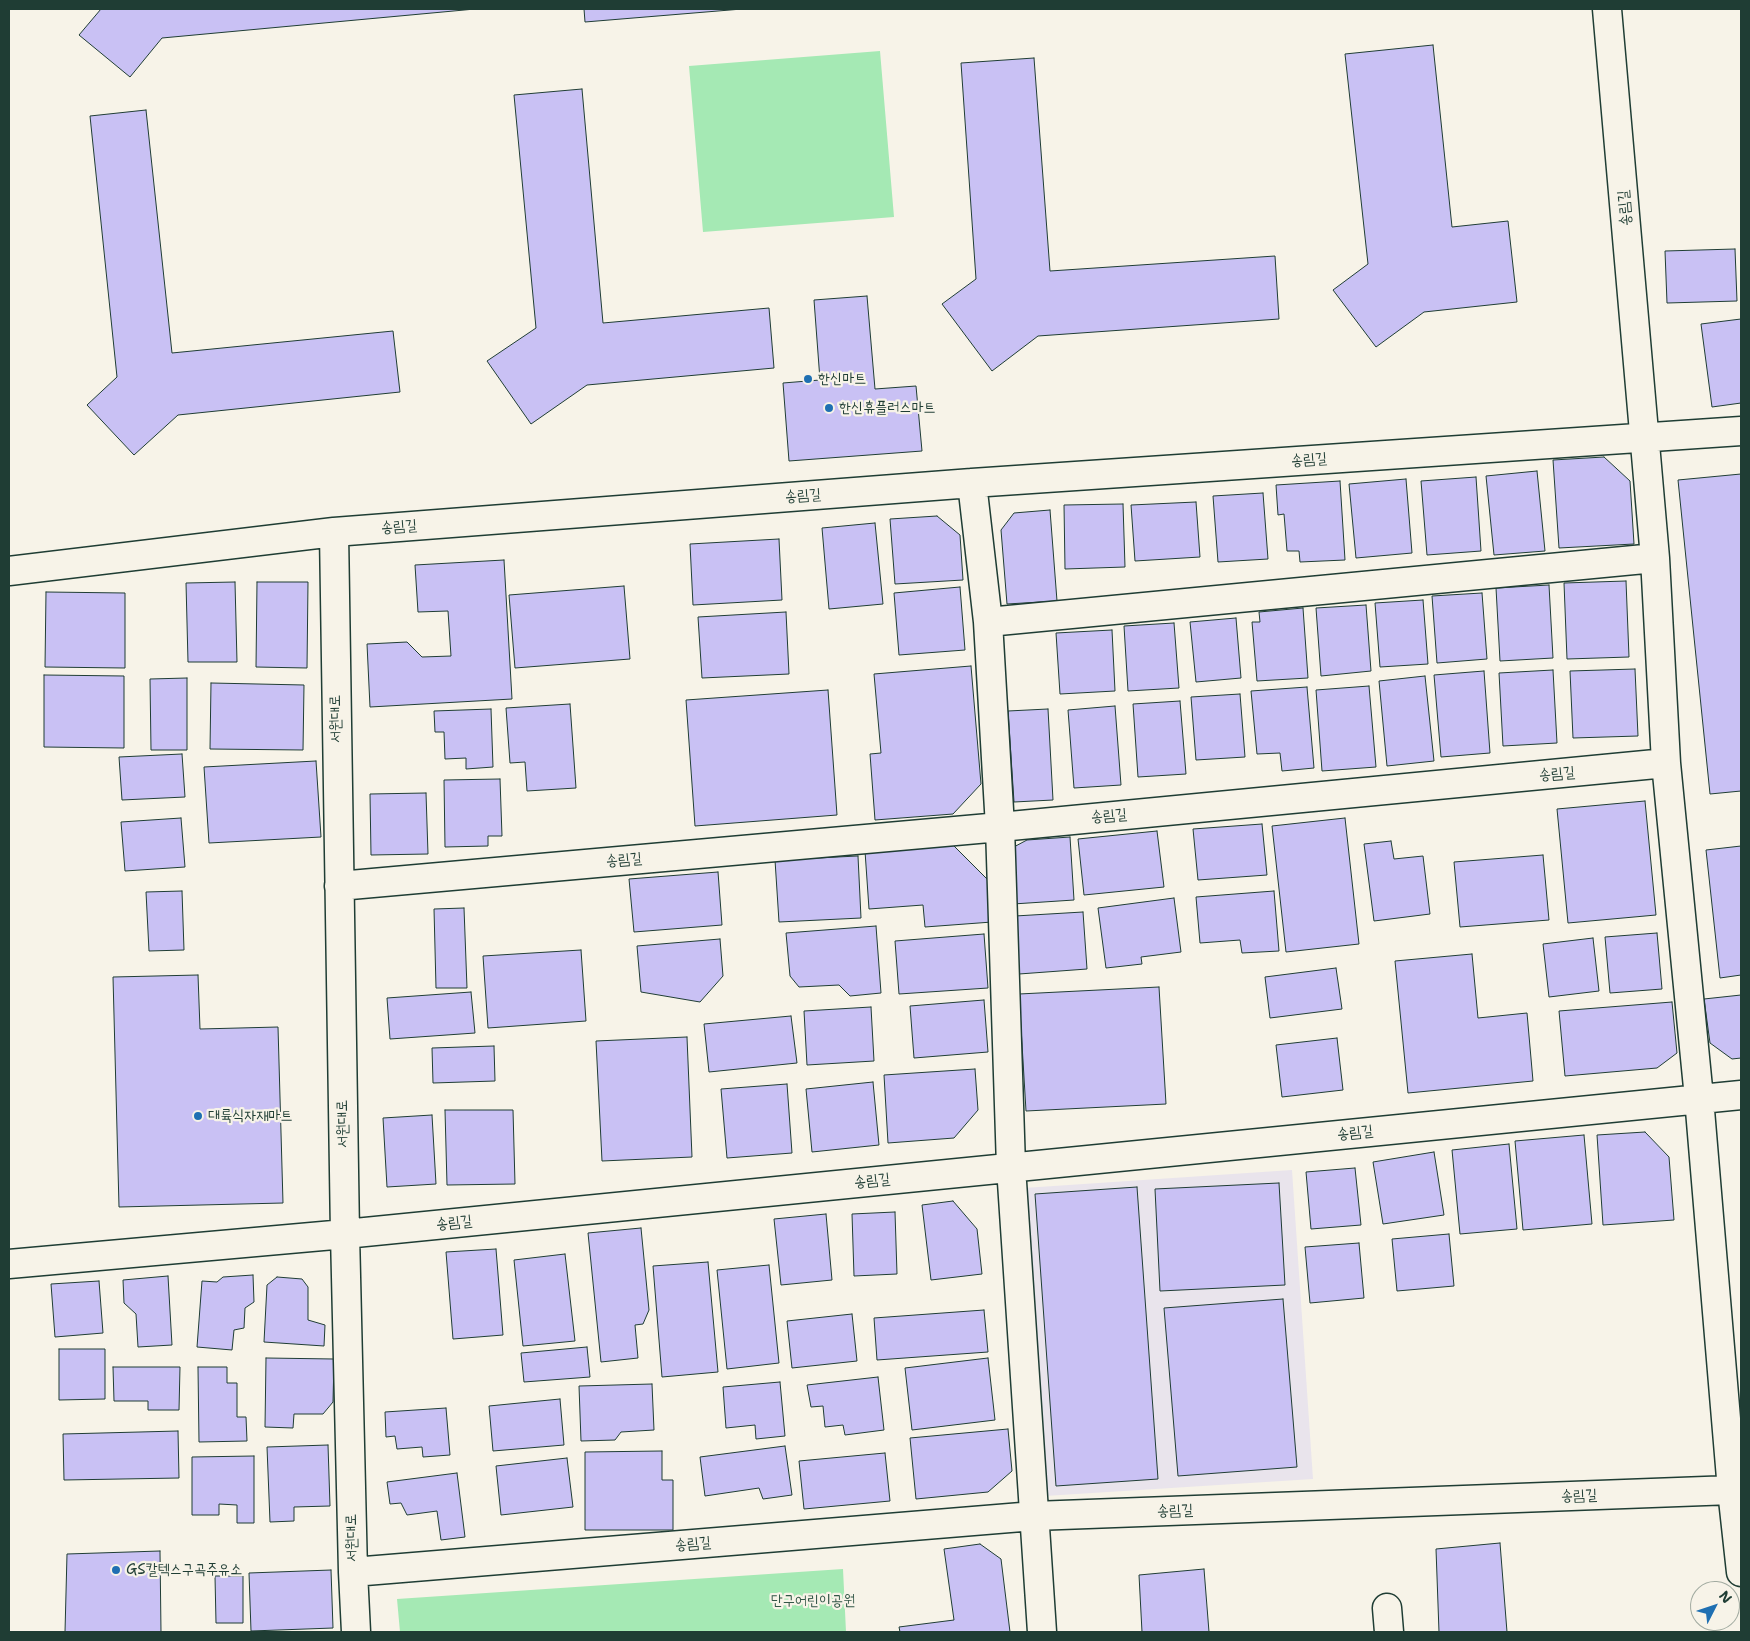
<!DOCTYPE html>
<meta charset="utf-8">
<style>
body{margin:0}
#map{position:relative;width:1750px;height:1641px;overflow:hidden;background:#f7f3e8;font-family:"Shantell Sans",sans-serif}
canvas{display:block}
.frame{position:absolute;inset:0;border:10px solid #1f3d34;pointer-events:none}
.north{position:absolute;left:1690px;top:1581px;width:50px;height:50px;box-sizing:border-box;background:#f7f3e8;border:1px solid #a1aaa0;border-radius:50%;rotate:49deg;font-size:14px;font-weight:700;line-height:20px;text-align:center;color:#1f3d34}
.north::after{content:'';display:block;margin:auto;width:18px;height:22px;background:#1f6fb2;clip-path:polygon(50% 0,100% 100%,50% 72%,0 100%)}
</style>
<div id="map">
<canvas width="1750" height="1641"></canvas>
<div class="frame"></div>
<div class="north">N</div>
</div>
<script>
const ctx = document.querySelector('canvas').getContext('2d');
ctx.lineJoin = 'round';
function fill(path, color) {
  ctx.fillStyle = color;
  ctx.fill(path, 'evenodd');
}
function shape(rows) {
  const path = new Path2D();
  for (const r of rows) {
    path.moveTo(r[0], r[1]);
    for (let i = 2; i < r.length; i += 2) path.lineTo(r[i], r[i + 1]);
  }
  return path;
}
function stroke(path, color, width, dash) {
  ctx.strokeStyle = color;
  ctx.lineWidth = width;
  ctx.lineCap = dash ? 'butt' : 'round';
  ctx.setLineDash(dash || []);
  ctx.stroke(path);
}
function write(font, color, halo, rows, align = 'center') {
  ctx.font = font + ' "Shantell Sans","Poor Story",sans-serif';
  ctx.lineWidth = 4.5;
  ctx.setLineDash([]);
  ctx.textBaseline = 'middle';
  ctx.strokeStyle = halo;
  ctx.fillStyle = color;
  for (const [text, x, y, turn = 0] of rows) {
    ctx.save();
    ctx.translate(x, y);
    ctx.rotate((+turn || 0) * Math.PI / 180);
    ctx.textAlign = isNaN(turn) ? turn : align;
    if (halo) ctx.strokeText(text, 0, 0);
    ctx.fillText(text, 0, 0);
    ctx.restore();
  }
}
const built = shape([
 [1292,1170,1313,1479,1045,1496,1024,1188]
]);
const green = shape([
 [880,51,894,217,703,232,689,66],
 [843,1569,846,1632,400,1632,397,1599]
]);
const building = shape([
 [101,9,475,9,162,38,130,77,79,35,101,9],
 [584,9,742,9,585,22,584,9],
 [1433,45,1452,227,1508,221,1517,302,1424,312,1376,347,1333,290,1368,264,1345,54,1433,45],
 [1034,58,1050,271,1275,256,1279,319,1038,336,992,371,942,304,976,279,961,63,1034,58],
 [582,89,603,323,769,308,774,368,587,385,531,424,487,361,536,328,514,95,582,89],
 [146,110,172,353,393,331,400,392,178,415,134,455,87,405,117,377,90,116,146,110],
 [1735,249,1737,301,1667,303,1665,251,1735,249],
 [867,296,875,389,916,386,922,451,789,461,783,383,820,380,814,300,867,296],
 [1741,319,1741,403,1712,407,1701,324,1741,319],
 [1604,457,1630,481,1634,544,1559,548,1553,460,1604,457],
 [1537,471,1545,551,1494,555,1486,476,1537,471],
 [1741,474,1741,791,1710,794,1678,480,1741,474],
 [1476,477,1481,551,1427,555,1421,481,1476,477],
 [1406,479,1412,553,1356,558,1349,484,1406,479],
 [1340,481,1345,560,1300,562,1299,551,1287,551,1284,514,1278,515,1276,485,1340,481],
 [1263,493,1268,559,1218,562,1213,496,1263,493],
 [1196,502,1200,557,1135,561,1131,505,1196,502],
 [1123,504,1125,567,1065,569,1064,505,1123,504],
 [1050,510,1057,601,1007,604,1001,530,1014,513,1050,510],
 [937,516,960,535,963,580,895,584,890,519,937,516],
 [875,523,883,604,829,609,822,528,875,523],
 [779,539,782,600,693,605,690,544,779,539],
 [504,560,512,699,370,707,367,644,407,642,422,657,451,656,448,611,418,612,415,565,504,560],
 [1626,581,1629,657,1567,659,1564,583,1626,581],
 [235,582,237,662,188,662,186,583,235,582],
 [257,582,308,582,307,668,256,667,257,582],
 [1549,585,1553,658,1500,661,1496,588,1549,585],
 [624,586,630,659,515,668,509,595,624,586],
 [960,587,965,650,899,655,894,593,960,587],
 [46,592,125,593,125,668,45,667,46,592],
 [1482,593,1487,659,1437,663,1432,596,1482,593],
 [1423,600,1428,664,1380,667,1375,603,1423,600],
 [1366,605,1371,671,1321,676,1316,608,1366,605],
 [1303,608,1308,678,1257,681,1252,622,1260,622,1259,612,1303,608],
 [786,612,789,674,702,678,698,617,786,612],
 [1236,618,1241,678,1196,682,1190,622,1236,618],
 [1174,623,1179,688,1128,691,1124,626,1174,623],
 [1112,630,1115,691,1060,694,1056,633,1112,630],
 [971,666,981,784,953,814,875,820,870,754,881,753,874,674,971,666],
 [1635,669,1638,736,1573,738,1570,671,1635,669],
 [1553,670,1557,743,1503,746,1499,673,1553,670],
 [1484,671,1490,753,1441,757,1434,675,1484,671],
 [44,675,124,676,124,748,44,747,44,675],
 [1425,676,1434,761,1387,766,1379,681,1425,676],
 [187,678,187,750,151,750,150,679,187,678],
 [211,683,304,685,303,750,210,749,211,683],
 [1369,686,1376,767,1322,771,1316,690,1369,686],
 [1307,687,1314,768,1282,771,1280,753,1257,754,1251,691,1307,687],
 [828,690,837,815,695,826,686,700,828,690],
 [1240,694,1245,757,1196,760,1191,697,1240,694],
 [1180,701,1186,774,1138,777,1133,704,1180,701],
 [570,704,576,788,527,791,525,762,510,763,506,708,570,704],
 [1115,706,1121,785,1074,788,1068,710,1115,706],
 [491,709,493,767,466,769,466,758,445,759,444,732,435,732,434,711,491,709],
 [1048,709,1053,800,1014,802,1008,711,1048,709],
 [182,754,185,797,122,800,119,757,182,754],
 [316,761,321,837,209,843,204,767,316,761],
 [500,779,502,836,488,836,488,846,445,847,444,780,500,779],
 [426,793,428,854,371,855,370,794,426,793],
 [1645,801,1656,915,1568,923,1557,809,1645,801],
 [181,818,185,867,125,871,121,822,181,818],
 [1345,818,1359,944,1286,952,1272,826,1345,818],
 [1262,824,1267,875,1198,880,1193,829,1262,824],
 [1157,831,1164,887,1084,895,1078,839,1157,831],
 [1070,837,1074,900,1013,904,1010,849,1027,840,1070,837],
 [1391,841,1394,859,1423,856,1430,914,1374,921,1364,844,1391,841],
 [953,845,988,880,992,922,925,927,923,905,869,909,865,851,953,845],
 [1741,846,1741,975,1720,978,1706,850,1741,846],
 [1543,855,1549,920,1460,927,1454,862,1543,855],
 [858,856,861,918,779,922,775,860,858,856],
 [718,872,722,925,634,932,629,879,718,872],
 [182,891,184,950,149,951,146,892,182,891],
 [1274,891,1279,951,1242,953,1240,940,1200,943,1196,897,1274,891],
 [1174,898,1181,952,1141,957,1142,964,1106,968,1098,908,1174,898],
 [464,908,467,988,436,988,434,909,464,908],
 [1083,912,1087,969,1019,974,1015,916,1083,912],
 [876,926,881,993,850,996,839,985,799,987,790,976,786,933,876,926],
 [1657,933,1662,989,1610,993,1605,937,1657,933],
 [984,934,988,988,899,994,895,941,984,934],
 [1593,938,1599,991,1549,997,1543,944,1593,938],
 [720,939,723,976,700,1002,641,992,637,946,720,939],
 [581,950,586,1021,488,1028,483,956,581,950],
 [1472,954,1478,1018,1527,1013,1533,1081,1408,1093,1395,961,1472,954],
 [1336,968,1342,1009,1270,1018,1265,977,1336,968],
 [198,975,200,1029,278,1027,283,1203,119,1207,113,977,198,975],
 [1159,987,1166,1104,1026,1111,1019,994,1159,987],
 [471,992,475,1033,390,1039,387,998,471,992],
 [1741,995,1741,1058,1732,1059,1710,1043,1704,999,1741,995],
 [984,1000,988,1052,914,1058,910,1006,984,1000],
 [1672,1002,1677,1053,1657,1068,1565,1076,1559,1011,1672,1002],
 [871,1007,874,1061,807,1065,804,1011,871,1007],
 [791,1016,797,1063,709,1072,704,1024,791,1016],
 [687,1037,692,1157,602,1161,596,1041,687,1037],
 [1337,1038,1343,1090,1282,1097,1276,1045,1337,1038],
 [494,1046,495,1081,433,1083,432,1048,494,1046],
 [975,1069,978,1110,954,1138,888,1143,884,1075,975,1069],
 [873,1082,879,1145,812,1152,806,1089,873,1082],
 [787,1084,792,1153,727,1158,721,1089,787,1084],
 [445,1110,513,1110,515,1184,447,1185,445,1110],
 [432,1115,436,1184,387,1187,383,1118,432,1115],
 [1645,1132,1669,1157,1674,1220,1603,1225,1597,1135,1645,1132],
 [1584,1135,1592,1224,1523,1230,1515,1141,1584,1135],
 [1509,1144,1517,1229,1460,1234,1452,1150,1509,1144],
 [1434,1152,1444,1215,1383,1224,1373,1162,1434,1152],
 [1355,1168,1361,1225,1311,1229,1306,1172,1355,1168],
 [1279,1183,1285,1285,1160,1291,1155,1189,1279,1183],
 [1137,1187,1158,1479,1056,1486,1035,1194,1137,1187],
 [953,1201,977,1229,982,1274,931,1280,922,1205,953,1201],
 [895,1212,897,1274,854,1276,852,1214,895,1212],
 [826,1214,832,1280,781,1285,774,1219,826,1214],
 [641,1228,649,1310,643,1324,635,1325,638,1358,601,1362,588,1233,641,1228],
 [1449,1234,1454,1286,1397,1291,1392,1239,1449,1234],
 [1359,1243,1364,1298,1310,1303,1305,1247,1359,1243],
 [496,1249,503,1335,453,1339,446,1252,496,1249],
 [565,1254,575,1341,523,1346,514,1260,565,1254],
 [708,1262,718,1372,662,1377,653,1266,708,1262],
 [769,1265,779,1363,727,1369,717,1270,769,1265],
 [253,1275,254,1302,245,1308,244,1328,234,1330,232,1350,197,1347,202,1281,217,1282,223,1277,253,1275],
 [168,1276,172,1345,138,1347,136,1314,124,1303,123,1280,168,1276],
 [277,1277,302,1279,308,1287,308,1320,325,1325,324,1346,264,1342,267,1285,277,1277],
 [99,1281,103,1333,55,1337,51,1284,99,1281],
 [1283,1299,1297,1467,1178,1476,1164,1308,1283,1299],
 [984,1310,988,1352,877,1360,874,1318,984,1310],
 [852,1314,857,1361,792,1368,787,1321,852,1314],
 [587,1347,590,1377,524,1382,521,1353,587,1347],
 [59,1349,105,1349,105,1399,59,1400,59,1349],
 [266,1358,334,1359,333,1402,323,1414,294,1414,293,1428,265,1427,266,1358],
 [988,1358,995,1420,912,1430,905,1368,988,1358],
 [113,1367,180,1367,179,1410,148,1410,148,1401,114,1401,113,1367],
 [198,1367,227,1367,227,1383,237,1383,237,1417,246,1417,247,1441,199,1442,198,1367],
 [878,1377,884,1430,845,1435,843,1425,825,1427,823,1406,811,1407,807,1385,878,1377],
 [780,1382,785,1436,756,1439,755,1425,726,1428,723,1387,780,1382],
 [652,1384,654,1430,621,1432,615,1440,581,1441,579,1386,652,1384],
 [560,1399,564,1445,493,1451,489,1406,560,1399],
 [446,1408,450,1455,423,1457,422,1447,397,1449,395,1436,386,1437,385,1412,446,1408],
 [1008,1429,1012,1471,988,1492,916,1499,910,1438,1008,1429],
 [178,1431,179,1478,64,1480,63,1434,178,1431],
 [328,1445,330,1506,294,1507,294,1521,270,1522,267,1447,328,1445],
 [785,1446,792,1495,763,1499,759,1488,705,1496,700,1457,785,1446],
 [662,1451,662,1480,673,1480,673,1530,585,1530,585,1452,662,1451],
 [885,1453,890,1501,804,1509,799,1461,885,1453],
 [254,1456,254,1523,237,1523,237,1505,219,1504,219,1515,192,1515,192,1457,254,1456],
 [567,1458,573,1507,501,1515,496,1466,567,1458],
 [457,1473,465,1537,441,1540,437,1511,407,1515,401,1503,390,1504,387,1482,457,1473],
 [1500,1543,1507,1632,1439,1632,1436,1549,1500,1543],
 [980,1544,1001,1559,1010,1632,900,1632,899,1627,954,1620,944,1549,980,1544],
 [160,1551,161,1632,65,1632,67,1554,160,1551],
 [1204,1569,1209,1632,1142,1632,1139,1575,1204,1569],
 [331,1570,333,1628,251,1631,249,1573,331,1570],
 [215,1576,243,1576,243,1623,216,1623,215,1576]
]);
const minor = shape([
 [1607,9,1655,558,1666,763,1699,1098,1732,1490,1741,1572],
 [972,483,988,622,1000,827,1011,1167,1042,1632],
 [334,532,345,1234,353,1572,356,1632],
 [9,571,334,532,972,483,1741,431],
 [988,622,1655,558],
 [339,886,1000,827,1666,763],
 [9,1264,345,1234,1741,1095],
 [353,1572,1034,1516,1732,1490],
 [1387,1608,1389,1632]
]);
const markers = [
 [808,379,5,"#1f6fb2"],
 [829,408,5,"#1f6fb2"],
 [198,1116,5,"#1f6fb2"],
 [116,1570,5,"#1f6fb2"]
];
const streetNames = [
 ["송림길",1625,208,-95],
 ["송림길",1309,460,-4],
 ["송림길",803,496,-4],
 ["송림길",399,527,-4],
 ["서원대로",336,719,-91],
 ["송림길",1557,774,-5],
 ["송림길",1109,816,-5],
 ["송림길",624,860,-5],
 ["서원대로",343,1124,-91],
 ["송림길",1355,1133,-6],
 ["송림길",872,1181,-6],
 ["송림길",454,1223,-6],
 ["송림길",1579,1496,-2],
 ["송림길",1175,1511,-2],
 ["서원대로",352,1538,-91],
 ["송림길",693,1544,-5]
];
const poiNames = [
 ["한신마트",818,379],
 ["한신휴플러스마트",839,408],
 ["대륙식자재마트",208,1116],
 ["GS칼텍스구곡주유소",126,1570]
];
const parkNames = [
 ["단구어린이공원",813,1601]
];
fill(built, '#e9e4ec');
fill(green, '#a5e9b4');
fill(building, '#c9c1f4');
stroke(building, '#1f3d34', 1);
stroke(minor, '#1f3d34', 31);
stroke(minor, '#f7f3e8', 28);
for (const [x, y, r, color] of markers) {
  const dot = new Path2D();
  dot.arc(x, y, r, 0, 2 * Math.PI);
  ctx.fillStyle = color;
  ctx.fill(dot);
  stroke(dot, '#f7f3e8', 2);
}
write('15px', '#1f3d34', '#f7f3e8', streetNames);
write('15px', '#1f3d34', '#f7f3e8', poiNames, 'left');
write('15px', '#335747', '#f7f3e8', parkNames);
</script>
